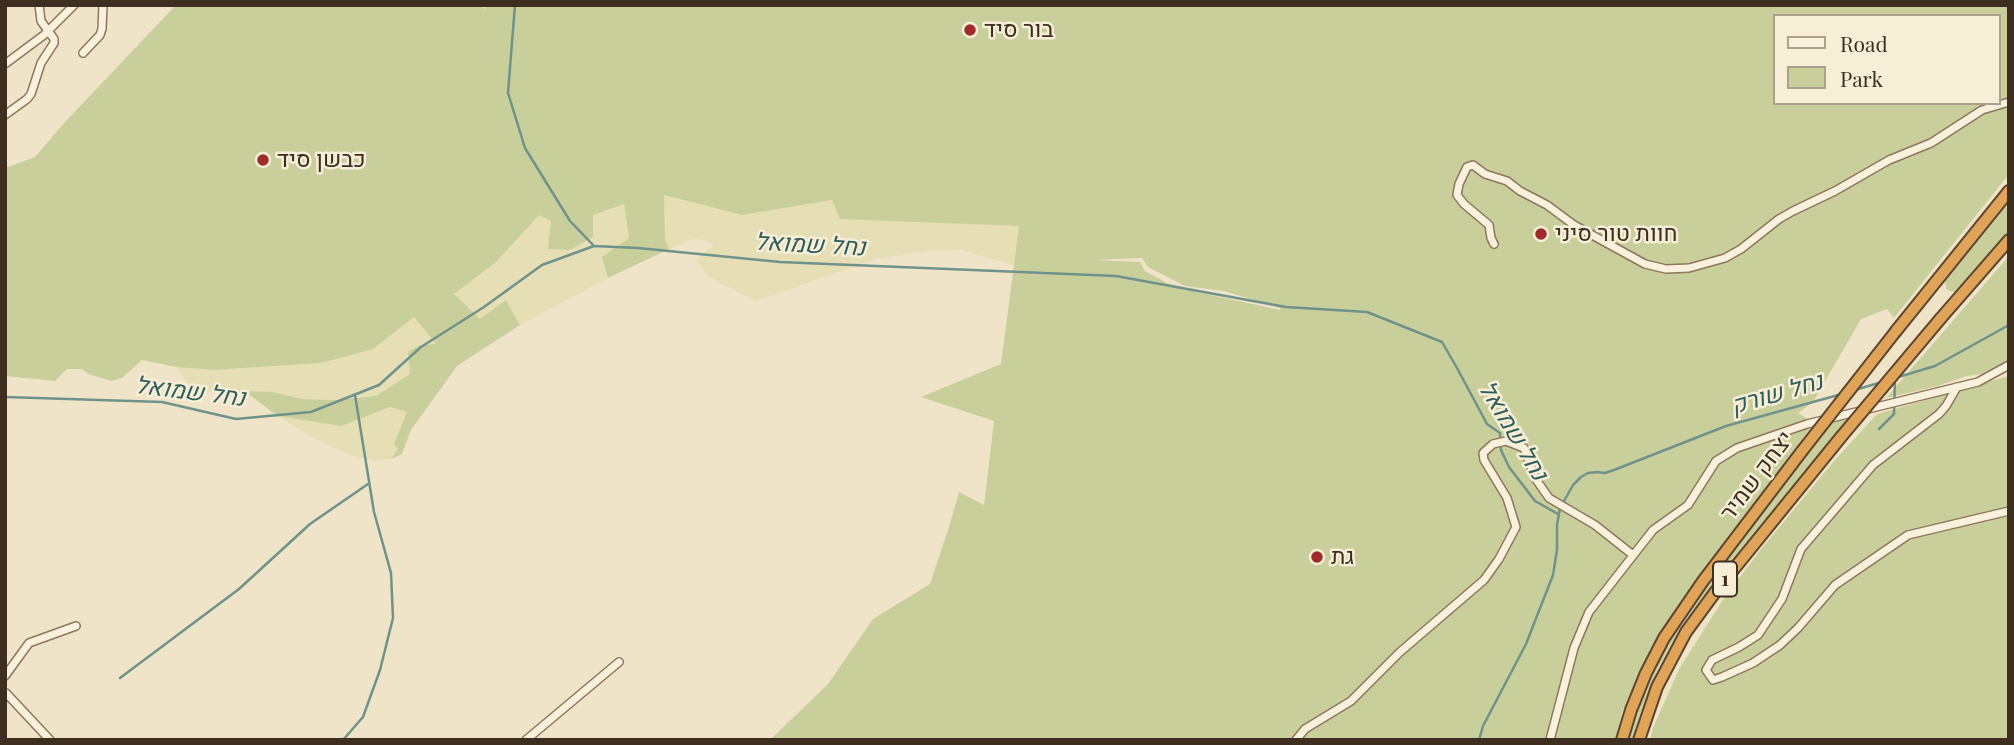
<!DOCTYPE html>
<meta charset="utf-8">
<style>
body{margin:0}
#map{position:relative;width:2014px;height:745px;overflow:hidden;background:#f0e4c8;font-family:"Playfair Display",serif}
canvas{display:block}
.frame{position:absolute;inset:0;border:7px solid #3d2e20;pointer-events:none}
.legend{position:absolute;left:1773px;top:14px;width:228px;height:91px;box-sizing:border-box;background:#f7eed8;border:2px solid #ada18e;margin:0;padding:9px 12px;list-style:none;font-size:21px;color:#3d2e20}
.legend li{display:flex;align-items:center;gap:14px;height:35px}
.legend b{width:35px;border:2px solid #ada18e}
</style>
<div id="map">
<canvas width="2014" height="745"></canvas>
<div class="frame"></div>
<ul class="legend">
<li><b style="height:9px;background:#faf1dc"></b>Road</li>
<li><b style="height:19px;background:#c9cf9b"></b>Park</li>
</ul>
</div>
<script>
const ctx = document.querySelector('canvas').getContext('2d');
ctx.lineJoin = 'round';
function fill(path, color) {
  ctx.fillStyle = color;
  ctx.fill(path, 'evenodd');
}
function shape(rows) {
  const path = new Path2D();
  for (const r of rows) {
    path.moveTo(r[0], r[1]);
    for (let i = 2; i < r.length; i += 2) path.lineTo(r[i], r[i + 1]);
  }
  return path;
}
function stroke(path, color, width, dash) {
  ctx.strokeStyle = color;
  ctx.lineWidth = width;
  ctx.lineCap = dash ? 'butt' : 'round';
  ctx.setLineDash(dash || []);
  ctx.stroke(path);
}
function write(font, color, halo, rows, align = 'center') {
  ctx.font = font + ' "Playfair Display",Heebo,serif';
  ctx.lineWidth = 5;
  ctx.setLineDash([]);
  ctx.textBaseline = 'middle';
  ctx.strokeStyle = halo;
  ctx.fillStyle = color;
  for (const [text, x, y, turn = 0] of rows) {
    ctx.save();
    ctx.translate(x, y);
    ctx.rotate((+turn || 0) * Math.PI / 180);
    ctx.textAlign = isNaN(turn) ? turn : align;
    if (halo) ctx.strokeText(text, 0, 0);
    ctx.fillText(text, 0, 0);
    ctx.restore();
  }
}
const farmland = shape([
 [663,195,742,215,832,200,902,220,1020,226,1019,240,1013,265,962,250,928,251,875,259,756,301,709,277,696,260,715,244,695,238,669,249,665,241],
 [624,204,629,238,602,257,608,278,520,325,506,300,480,320,454,294,495,263,539,214,551,221,592,215],
 [414,317,436,344,421,345,410,374,376,396,335,400,302,399,272,392,204,392,189,385,176,367,213,370,321,363,373,349],
 [390,407,408,412,394,444,398,449,391,459,376,461,349,455,306,434,278,416,341,426]
]);
const green = shape([
 [176,5,481,5,486,11,483,5,2009,5,2009,174,1894,318,1887,309,1861,319,1813,402,1798,413,1814,423,1678,607,1652,646,1622,712,1616,740,770,740,828,684,873,619,930,584,949,527,959,492,984,505,994,421,921,397,1001,364,1019,226,840,219,832,200,742,215,664,195,665,240,669,249,608,278,602,257,629,238,624,204,593,215,593,237,570,250,548,249,551,221,539,215,495,263,454,294,480,319,506,300,520,325,457,366,411,430,402,454,391,459,398,449,394,444,407,412,390,407,341,426,278,416,244,391,272,392,302,399,335,400,376,396,410,374,408,352,420,345,436,344,414,317,373,349,321,363,213,370,176,367,142,360,122,378,111,381,88,374,82,369,67,369,55,381,5,376,5,168,35,157,65,122],
 [1774,16,1998,16,1998,103,1774,103],
 [1142,258,1148,267,1185,286,1224,291,1280,308,1280,310,1197,292,1167,283,1145,271,1140,262,1095,260],
 [2009,195,2009,231,1958,291,1955,292,1947,290,1944,280],
 [2009,256,2009,371,1966,376,1938,386,1886,398],
 [2009,376,2009,740,1650,740,1653,728,1679,669,1726,595,1762,548,1834,461,1877,414],
 [1849,418,1715,581,1682,625,1658,668,1640,714,1632,740,1627,740,1639,704,1658,660,1672,634,1695,601,1833,422]
]);
const stream = shape([
 [515,5,508,93,525,148,570,221,594,246],
 [1895,378,1935,366,2009,325],
 [1855,390,1882,382],
 [5,397,162,402,236,419,311,412,379,385,421,347,484,307,542,265,594,246,638,248,780,262,1116,276,1286,307,1367,312,1442,342,1457,368,1487,424,1500,433,1501,450,1509,467,1535,501,1558,514],
 [1879,429,1894,414,1895,379],
 [1563,503,1573,485,1581,477,1588,473,1597,472,1605,473,1614,470,1726,426,1842,394],
 [120,678,239,589,310,524,368,484],
 [343,740,363,717,380,670,393,618,391,573,374,512,355,395],
 [1479,740,1483,726,1526,644,1553,575,1557,550,1557,525,1560,508]
]);
const minor = shape([
 [83,53,100,35,102,29,103,5],
 [5,64,44,35,74,5],
 [5,115,27,99,31,94,41,63,54,43,54,39,41,21,39,5],
 [1494,244,1491,238,1489,225,1464,204,1457,195,1459,184,1467,167,1473,165,1485,174,1507,181,1520,191,1547,205,1574,225,1645,264,1666,269,1689,268,1725,258,1741,249,1779,219,1793,211,1835,191,1889,160,1931,143,1982,110,2009,102],
 [1957,387,1946,406,1939,414,1873,465,1801,549,1782,599,1758,635,1739,647,1712,660,1706,670,1713,680,1722,677,1753,663,1780,645,1798,628,1835,585,1908,535,2009,511],
 [5,676,29,643,76,626],
 [6,693,50,740],
 [526,740,619,662],
 [1296,740,1305,729,1351,701,1400,652,1484,580,1499,559,1516,527,1507,498,1484,460,1483,453,1493,444,1506,441,1524,448,1535,478,1549,498,1595,525,1633,555],
 [1550,740,1574,648,1589,612,1653,530,1688,505,1716,461,1737,448,1807,424,1978,382,2009,365]
]);
const highway = shape([
 [1941,318,2009,240],
 [1896,331,2009,191],
 [1622,740,1631,710,1646,673,1664,638,1703,581,1802,451],
 [1639,740,1657,687,1686,632,1716,591,1841,437]
]);
const highwayBridge = shape([
 [1841,437,1941,318],
 [1802,451,1896,331]
]);
const markers = [
 [970,30,7,"#9e2a2b"],
 [263,160,7,"#9e2a2b"],
 [1541,234,7,"#9e2a2b"],
 [1317,557,7,"#9e2a2b"]
];
const shields = [
 [1725,579,24]
];
const shieldNames = [
 ["1",1725,579]
];
const poiNames = [
 ["בור סיד",984,30],
 ["כבשן סיד",277,160],
 ["חוות טור סיני",1555,234],
 ["גת",1331,557]
];
const streetNames = [
 ["יצחק שמיר",1757,476,-53]
];
const waterNames = [
 ["נחל שמואל",810,245,3],
 ["נחל שמואל",190,392,7],
 ["נחל שורק",1777,394,-16],
 ["נחל שמואל",1513,431,59]
];
fill(farmland, '#e6deb5');
fill(green, '#c9cf9b');
stroke(stream, '#6f938a', 2.5);
stroke(minor, '#8d765c', 10);
stroke(highway, '#5b4430', 14);
stroke(minor, '#faf1dc', 7);
stroke(highway, '#e0a458', 10);
stroke(highwayBridge, '#5b4430', 14, []);
stroke(highwayBridge, '#e0a458', 10);
for (const [x, y, r, color] of markers) {
  const dot = new Path2D();
  dot.arc(x, y, r, 0, 2 * Math.PI);
  ctx.fillStyle = color;
  ctx.fill(dot);
  stroke(dot, '#f7eed8', 2.5);
}
for (const [x, y, w] of shields) {
  const box = new Path2D();
  box.roundRect(x - w / 2, y - 17.5, w, 35, 5);
  ctx.fillStyle = '#f7eed8';
  ctx.fill(box);
  stroke(box, '#3d2e20', 2);
}
write('bold 21px', '#3d2e20', null, shieldNames);
write('23px', '#3d2e20', '#f7eed8', poiNames, 'left');
write('23px', '#3d2e20', '#f7eed8', streetNames);
write('italic 24px', '#2f5d5a', '#f7eed8', waterNames);
</script>
